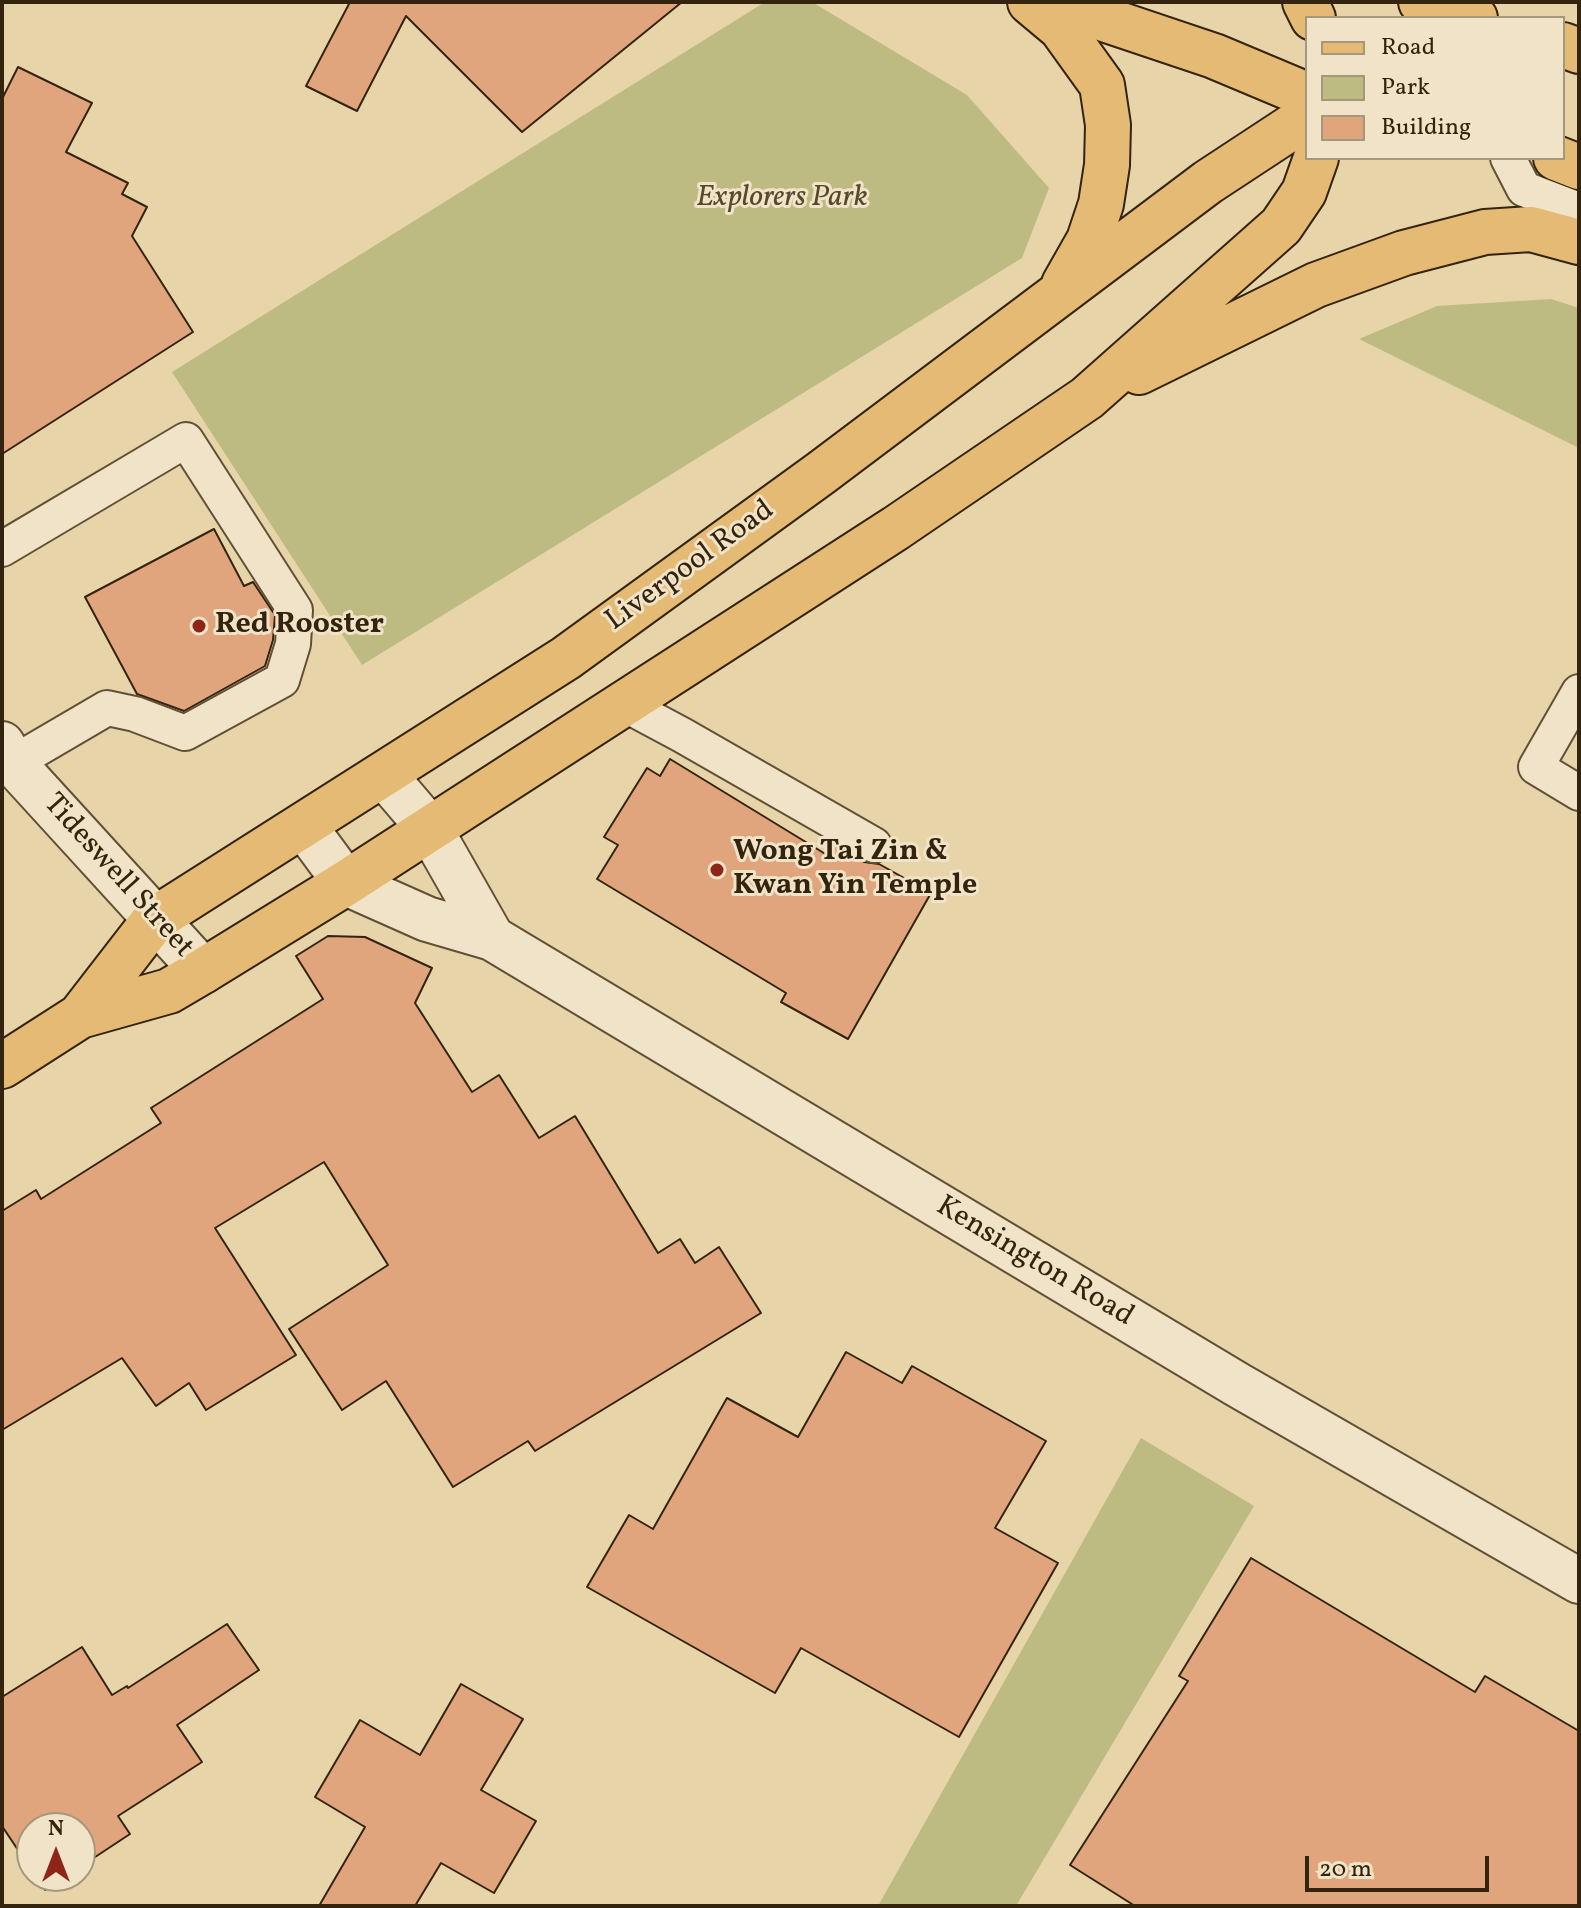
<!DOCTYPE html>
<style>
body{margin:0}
#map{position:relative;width:1581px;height:1908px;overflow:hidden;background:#e8d4a9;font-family:Vollkorn,serif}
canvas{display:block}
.frame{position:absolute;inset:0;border:4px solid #34240f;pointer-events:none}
.legend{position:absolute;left:1305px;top:16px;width:260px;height:144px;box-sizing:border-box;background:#f0e3c7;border:2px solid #a5977d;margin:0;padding:10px 14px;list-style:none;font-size:24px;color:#34240f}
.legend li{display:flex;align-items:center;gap:16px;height:40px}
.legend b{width:40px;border:2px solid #a5977d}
.north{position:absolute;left:16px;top:1812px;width:80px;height:80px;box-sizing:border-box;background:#f0e3c7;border:2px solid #a5977d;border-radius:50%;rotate:0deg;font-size:22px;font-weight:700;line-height:32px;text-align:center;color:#34240f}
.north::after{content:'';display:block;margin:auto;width:28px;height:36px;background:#8f2418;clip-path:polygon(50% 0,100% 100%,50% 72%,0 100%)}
.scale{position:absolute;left:1305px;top:1856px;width:184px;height:36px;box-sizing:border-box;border:4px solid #34240f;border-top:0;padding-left:10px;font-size:24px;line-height:28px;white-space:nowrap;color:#34240f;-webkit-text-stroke:6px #f0e3c7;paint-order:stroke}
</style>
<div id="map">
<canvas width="1581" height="1908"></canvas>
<div class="frame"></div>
<ul class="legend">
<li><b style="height:10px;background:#e4ba74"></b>Road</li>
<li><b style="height:22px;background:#bebb82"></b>Park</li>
<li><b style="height:22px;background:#e1a57e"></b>Building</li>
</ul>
<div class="north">N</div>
<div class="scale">20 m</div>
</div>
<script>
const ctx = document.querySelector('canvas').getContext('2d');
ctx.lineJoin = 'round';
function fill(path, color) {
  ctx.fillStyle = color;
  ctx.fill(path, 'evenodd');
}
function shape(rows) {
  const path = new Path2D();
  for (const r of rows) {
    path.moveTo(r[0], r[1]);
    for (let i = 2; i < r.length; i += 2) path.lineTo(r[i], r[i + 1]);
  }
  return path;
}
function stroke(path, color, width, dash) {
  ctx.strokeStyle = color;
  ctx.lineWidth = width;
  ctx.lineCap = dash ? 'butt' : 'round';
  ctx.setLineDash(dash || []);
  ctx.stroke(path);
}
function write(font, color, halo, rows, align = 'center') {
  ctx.font = font + ' Vollkorn,serif';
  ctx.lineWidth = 6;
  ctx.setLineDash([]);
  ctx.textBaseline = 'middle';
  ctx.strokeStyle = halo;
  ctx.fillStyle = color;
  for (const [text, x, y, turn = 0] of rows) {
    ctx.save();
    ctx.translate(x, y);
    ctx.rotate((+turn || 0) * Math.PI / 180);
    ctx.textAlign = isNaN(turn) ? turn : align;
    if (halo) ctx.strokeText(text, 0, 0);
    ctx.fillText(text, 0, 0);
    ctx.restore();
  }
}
const green = shape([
 [765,2,812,2,967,95,1049,188,1022,258,362,665,172,372],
 [1551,299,1579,308,1579,448,1359,339,1437,306],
 [1141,1438,1254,1506,1016,1906,878,1906]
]);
const building = shape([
 [350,2,682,2,522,132,406,16,357,111,306,86,350,2],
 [18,67,92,103,66,152,128,183,122,194,147,207,132,236,193,332,2,454,2,99,18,67],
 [214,529,244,586,253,582,275,615,273,640,265,666,184,711,137,694,85,597,214,529],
 [670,759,827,855,832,844,864,862,879,864,931,893,848,1039,781,1002,786,993,597,879,618,845,604,837,647,768,660,776,670,759],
 [328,936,365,937,432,968,415,1003,472,1092,499,1075,539,1138,575,1116,658,1253,680,1239,695,1263,719,1247,761,1313,535,1451,528,1441,453,1487,386,1381,342,1410,289,1329,388,1265,324,1162,215,1228,296,1355,206,1410,189,1383,156,1406,122,1358,2,1430,2,1211,36,1190,41,1199,161,1123,151,1108,323,999,296,956,328,936],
 [846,1352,902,1383,912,1366,1046,1441,995,1528,1058,1563,959,1737,801,1648,775,1693,587,1587,629,1515,653,1529,727,1398,798,1437,846,1352],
 [1251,1558,1475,1692,1485,1676,1579,1731,1579,1906,1135,1906,1070,1865,1188,1681,1179,1676,1251,1558],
 [227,1624,259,1670,177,1725,202,1762,118,1816,130,1834,80,1867,80,1828,32,1828,32,1871,2,1826,2,1697,82,1647,112,1695,127,1686,128,1688,227,1624],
 [461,1684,523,1719,481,1790,536,1821,494,1893,441,1863,415,1906,319,1906,365,1827,315,1797,360,1720,420,1755,461,1684],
 [35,1876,66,1876,45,1890,35,1876]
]);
const lane = shape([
 [1508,158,1524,189,1579,210],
 [2,549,186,440,295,610,293,644,282,680,185,733,135,714,107,708,13,763],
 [1579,692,1536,767,1579,793],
 [624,704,682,735,874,845]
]);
const street = shape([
 [2,744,13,763,203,971],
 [384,775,430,829,492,938],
 [304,826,346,883,427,919,492,938,1238,1385,1579,1581]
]);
const primary = shape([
 [1053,2,1214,56,1307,95],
 [1421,2,1475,18],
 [1556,158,1579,167]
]);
const highway = shape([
 [1030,2,1061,28,1102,85,1108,125,1107,165,1101,204,1089,240,1064,284],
 [1305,2,1313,18],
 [1563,45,1579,51],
 [1139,372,1316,285,1404,253,1485,232,1531,229,1579,242],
 [80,1016,155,919,566,658,821,473,1208,182,1307,117],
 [2,1066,80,1016,169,991,203,971,346,883,896,528,1087,398,1281,226,1304,192,1316,158]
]);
const markers = [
 [199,626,8,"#8f2418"],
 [717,870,8,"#8f2418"]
];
const parkNames = [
 ["Explorers Park",782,199]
];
const streetNames = [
 ["Liverpool Road",691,567,-36],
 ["Tideswell Street",117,877,48],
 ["Kensington Road",1034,1263,31]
];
const poiNames = [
 ["Red Rooster",215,626],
 ["Wong Tai Zin &",733,853],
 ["Kwan Yin Temple",733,887]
];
fill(green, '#bebb82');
fill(building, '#e1a57e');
stroke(building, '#34240f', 2);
stroke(lane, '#615036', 38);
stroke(street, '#615036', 48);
stroke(primary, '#34240f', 48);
stroke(highway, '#34240f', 48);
stroke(lane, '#f0e3c7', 34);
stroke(street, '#f0e3c7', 44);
stroke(primary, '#e4ba74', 44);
stroke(highway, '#e4ba74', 44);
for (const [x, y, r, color] of markers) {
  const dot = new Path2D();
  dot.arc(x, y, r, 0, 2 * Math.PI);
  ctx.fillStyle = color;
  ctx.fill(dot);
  stroke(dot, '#f0e3c7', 3);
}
write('italic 30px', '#564a2c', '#f0e3c7', parkNames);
write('30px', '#34240f', '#f0e3c7', streetNames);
write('bold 30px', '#34240f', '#f0e3c7', poiNames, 'left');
</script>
